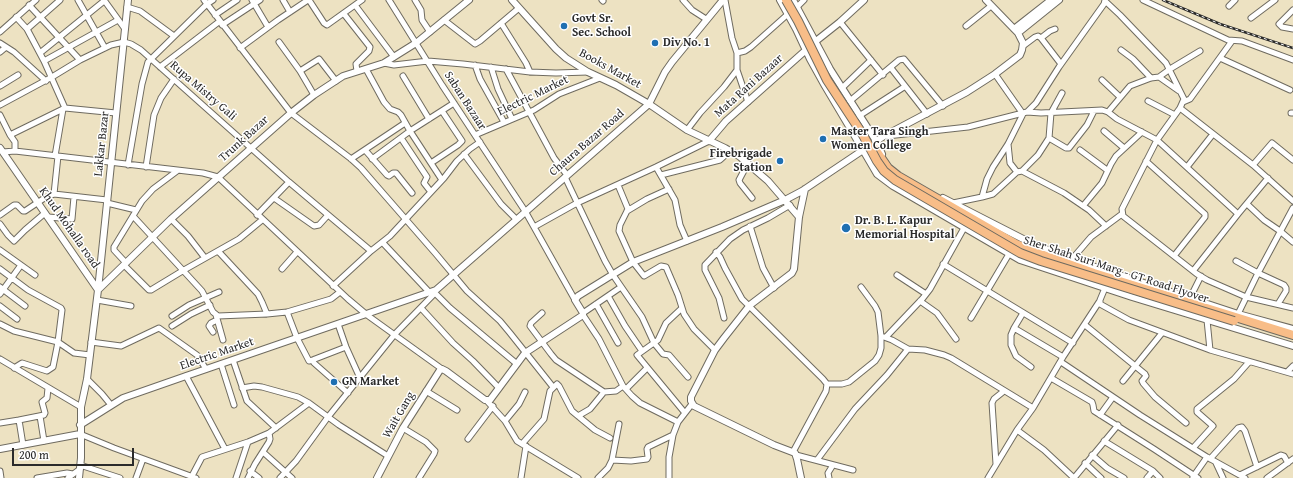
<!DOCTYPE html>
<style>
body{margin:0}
#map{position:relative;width:1293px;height:478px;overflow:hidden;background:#ede2c2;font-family:"Gentium Book Plus",serif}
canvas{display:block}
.scale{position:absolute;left:12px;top:448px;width:122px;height:18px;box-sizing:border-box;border:2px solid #2b2b2b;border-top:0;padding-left:5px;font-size:12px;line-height:14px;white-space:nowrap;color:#2b2b2b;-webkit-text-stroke:3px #fff;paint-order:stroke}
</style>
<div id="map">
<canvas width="1293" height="478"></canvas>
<div class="scale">200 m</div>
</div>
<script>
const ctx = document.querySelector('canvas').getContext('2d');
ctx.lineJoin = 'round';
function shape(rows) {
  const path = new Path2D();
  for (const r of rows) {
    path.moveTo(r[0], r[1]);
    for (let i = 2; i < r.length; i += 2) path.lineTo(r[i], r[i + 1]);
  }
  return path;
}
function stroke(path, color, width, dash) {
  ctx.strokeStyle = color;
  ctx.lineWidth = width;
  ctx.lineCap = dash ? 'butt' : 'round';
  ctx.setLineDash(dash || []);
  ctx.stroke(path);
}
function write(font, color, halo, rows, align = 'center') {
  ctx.font = font + ' "Gentium Book Plus",serif';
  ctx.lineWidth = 3;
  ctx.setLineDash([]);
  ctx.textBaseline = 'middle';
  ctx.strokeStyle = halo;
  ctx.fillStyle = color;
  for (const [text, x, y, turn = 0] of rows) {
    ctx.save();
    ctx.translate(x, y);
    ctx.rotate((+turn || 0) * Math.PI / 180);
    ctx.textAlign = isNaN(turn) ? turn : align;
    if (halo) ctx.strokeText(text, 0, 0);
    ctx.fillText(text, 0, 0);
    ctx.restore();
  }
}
const minor = shape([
 [78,0,105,48],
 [104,0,125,29],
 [204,0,291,113,350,158,361,168,436,254,467,291,500,321,510,333,553,387],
 [252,0,268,27],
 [283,0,290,12],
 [309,0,324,23,327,25,362,0],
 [389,0,442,85,525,211,575,300],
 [415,0,421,10,422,20,430,32],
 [602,0,603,1],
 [683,0,692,10,706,19],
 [725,0,732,38,737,53,737,70,748,102],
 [1143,0,1228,40,1242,41,1293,60],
 [1105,1,1120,15,1166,63,1184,99,1180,108,1157,140,1122,209,1123,216,1197,274,1207,280,1246,297,1293,308],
 [29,5,80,60],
 [355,5,394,57],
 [1229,6,1235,0],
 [127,7,140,11,174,36],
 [797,7,804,0],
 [1293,10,1279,24,1282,27,1293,29],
 [344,14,370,47,369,51,356,64,357,71],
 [215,15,237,0],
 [16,17,27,29,44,61,65,108],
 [1251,18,1275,0],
 [444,20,475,44,480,41,519,8],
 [840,22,883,75],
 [501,23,526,63,530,72],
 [222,25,260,0],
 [966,26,991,6],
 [27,29,60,0],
 [0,32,36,0],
 [1041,38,1061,64],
 [279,42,300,71,314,95],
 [0,43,14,52,46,81],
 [1023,46,1035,37,1038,36,1041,38,1050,31,1055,29],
 [240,48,278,20,308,0],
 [1121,50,1133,59,1151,78],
 [0,52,6,47],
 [40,53,104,1],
 [737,53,745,51,751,47,788,14],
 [1220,58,1290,90],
 [44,61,118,20],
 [384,63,394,65,428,61,463,64,530,72,556,73,588,72],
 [475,65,480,79,504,122],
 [160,67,220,21],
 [491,67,498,89,512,119],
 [891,68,927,114],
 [366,69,384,102,390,109,398,112,401,115,410,131,442,180],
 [506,69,554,158,567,175],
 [300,71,319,59,336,81],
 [403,76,429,119],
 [1159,77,1179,91],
 [1102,80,1120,97],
 [0,86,18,75],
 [842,88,871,60],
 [850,101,899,60,904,59,943,106],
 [1148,101,1175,115],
 [1183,102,1190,99,1232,41],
 [0,105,52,77,80,60,111,45,124,42,131,44,141,50,289,182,371,251],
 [1180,108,1253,165,1293,201],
 [63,109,65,108,116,113],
 [1027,112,1041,113,1102,110,1108,112,1117,119,1157,140,1238,214],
 [1108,112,1130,86,1151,78,1159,77,1170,69,1200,51],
 [1291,113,1293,113],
 [0,115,10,135],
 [859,116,904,87],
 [687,130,700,113,724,87,737,70],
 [1104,131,1124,148],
 [475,135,534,110,559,94,600,78],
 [887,136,968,127,1027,112,1036,103,1059,67,1104,4,1105,0],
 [401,138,427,177,424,183,431,192],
 [1049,138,1066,148,1069,148,1087,125,1094,111],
 [1008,144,1010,163,1017,172],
 [365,150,387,175,389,176,393,173,396,173,412,193],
 [1080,150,1107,170],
 [15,151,15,142,10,135,63,109,55,156],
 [3,152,15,151,203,173,218,177,348,299,367,315,442,369],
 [464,154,501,204,516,219],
 [351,159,405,123],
 [372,159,410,131,454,103],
 [1146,161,1205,214,1205,217,1174,256],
 [431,163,458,145,462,141,442,111],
 [748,163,739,180,740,183,752,198],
 [128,165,142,84,148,62,207,4,213,0],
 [1253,165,1272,143,1293,160],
 [146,167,154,115,161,98,174,79],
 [656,167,675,200,680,225,687,241],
 [1187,167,1213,134],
 [1022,171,1038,155,1049,138,1051,113,1062,93],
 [661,175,720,160,730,151],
 [565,177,605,261,613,275,642,317,654,343,663,354,669,355,688,377],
 [618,185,628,209,620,225,619,231,633,262,644,276,661,266,666,267,678,295,684,314,694,329,715,350],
 [54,194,58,156],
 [982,197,993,194,1017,172,1022,171,1064,193,1089,210,1106,226],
 [274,198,314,226,319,225,328,215],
 [107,203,136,210],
 [953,203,982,197,987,179,993,167,1008,144,1023,114,995,74],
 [1247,204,1264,220,1280,231,1293,242],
 [1083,206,1102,183,1111,164,1116,156,1142,132],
 [627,211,647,199,669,189],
 [0,215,14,205,17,205,23,211,25,211,43,199,54,194,107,200],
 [257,215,289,182],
 [133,216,202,291,213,312,218,316,267,314,287,312,331,299,340,292],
 [48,217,72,219,74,197],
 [171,219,188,236,205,258],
 [0,224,8,235,14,241,25,230,45,213],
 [750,226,763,268,774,288],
 [534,227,577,203,656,167,709,141],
 [383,243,430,293],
 [0,250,35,275],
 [218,251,258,294,262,302,267,314],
 [716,252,720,257,725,268,742,299,823,379,827,384,826,391,793,452],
 [1072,259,1091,237,1122,214],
 [1236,261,1258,273,1284,285,1286,288,1286,291,1278,304],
 [126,263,114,250,114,247,142,201,153,189,177,171],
 [943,264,1073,343],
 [124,265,149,290,151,290,184,270,239,239,262,220],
 [0,269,28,290,61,308,62,310,58,342,53,367,47,371,22,363,14,368],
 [282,269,297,252],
 [1193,271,1238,214,1268,178],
 [897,275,926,294],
 [333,286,371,251,390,236,444,178,457,161,470,149,480,142],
 [0,287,25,306],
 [1105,288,1100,300,1100,304,1129,320,1210,350,1293,374],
 [434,292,450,308,517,364],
 [0,294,21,265],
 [608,296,625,326,642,351],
 [1190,298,1201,276],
 [97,300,131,306],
 [920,301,937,313,956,339],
 [596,304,618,343],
 [0,306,17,319],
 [421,308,453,343,473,361,499,388],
 [682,308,666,323,658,340,637,355,685,413],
 [287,312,297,338,309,361,313,360],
 [542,313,531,323,530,326,551,354,556,360,604,392],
 [583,313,621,287],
 [1023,313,1014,328,1011,335,1011,345,1016,356,1031,367],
 [1238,314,1258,273,1293,208],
 [216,315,223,340],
 [583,315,599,339,623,386,632,396,640,403,678,422],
 [172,316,189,305,219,292],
 [724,318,719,298,705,270,705,265,730,239,743,230,768,218,790,205],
 [971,318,1009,254],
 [1207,320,1210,350],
 [0,324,14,331,58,342,74,353,90,355],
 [338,324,346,347,360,378],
 [1085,325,1145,374,1146,376,1142,381,1143,383,1155,397,1186,423],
 [172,326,191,314,210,305],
 [1014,328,1063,357],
 [213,332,209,326,211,323,217,320],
 [881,336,892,340,908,349,925,350,944,355,951,358,1033,408],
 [886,337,923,298,930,289,964,228],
 [91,342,121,346,159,328,197,355,206,369],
 [346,347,315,359,313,360,314,363,348,393],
 [0,359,81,407],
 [233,360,247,401,276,428],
 [1061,362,1140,415,1207,457,1245,478],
 [221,364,234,405],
 [1287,372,1293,366],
 [186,376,225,449],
 [1051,378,1092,402,1093,405,1094,411,1154,449,1198,478],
 [87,379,102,394,111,405],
 [1123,381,1162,333],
 [827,384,842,384,849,382,875,361,879,355,881,348,881,336,878,312,875,306,861,287],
 [242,388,254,386,262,387,298,397,309,403,339,425,388,456],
 [626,389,647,368],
 [426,391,457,410],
 [487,401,505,421,517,441,578,478],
 [1100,415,1113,397],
 [40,416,44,441],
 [578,416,590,409,604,392,616,391,623,386],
 [505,421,519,404,525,392],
 [0,423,19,420],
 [403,428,426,442,435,451,434,454,419,478],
 [1017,430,1044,450,1074,478],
 [80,434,114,448,196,478],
 [468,439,493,406],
 [1104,441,1153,471,1160,478],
 [522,444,544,419,550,391,557,384,559,386,572,411,595,430,610,438],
 [23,445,19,420,44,415,45,413,42,402,47,398,48,388],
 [1193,448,1213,426,1197,412,1197,409,1234,379,1249,362],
 [263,452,292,478],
 [796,455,853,470],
 [1092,455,1107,468,1124,478],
 [1210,459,1238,428,1242,427,1245,431,1257,467],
 [612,460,631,461,647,459,648,457,647,449,648,447,673,435],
 [817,460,855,409,887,375,908,349],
 [1085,463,1101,478],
 [1216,463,1223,478],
 [996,464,992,403,994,399,1004,391],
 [80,465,120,478],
 [0,471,1,478],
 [250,471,259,478],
 [1240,475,1281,455,1284,456,1288,463],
 [192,476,202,457,248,442,269,433,309,403],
 [1193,477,1207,457],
 [37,478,67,473,73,474],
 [68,478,80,469],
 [136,478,143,459],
 [236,478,248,442],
 [248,478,255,464,269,442,270,439,269,433],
 [280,478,296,461,328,417,395,334,435,293],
 [521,478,526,446],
 [598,478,608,468,612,460,619,424],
 [669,478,669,457,673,435,678,422,692,404],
 [829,478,828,473,833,465],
 [988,478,1017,430,1033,408,1063,357,1099,302],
 [1074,478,1118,425],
 [1147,478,1153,471],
 [1267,478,1293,459]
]);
const tertiary = shape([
 [512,0,556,49,566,58,588,72,616,85,649,104,687,130,725,148,739,156,768,181,799,217],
 [780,0,796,29,810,59,825,86,850,128,877,174,893,186,1020,260,1132,297,1293,346],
 [793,0,830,69,876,141,882,154],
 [1014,29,1051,0],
 [1018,33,1059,0],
 [816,41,840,22,864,0],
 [709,141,726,121,806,50],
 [0,148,98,290],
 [943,198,1031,243,1065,257,1238,314,1293,329],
 [98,290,171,219,291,113,314,95,343,76,384,63,416,43,469,0],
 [80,425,123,398,186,376,436,290,649,104,665,72,672,62,723,0],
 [0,449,80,434],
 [79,478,81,458,81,407,87,379,98,290,128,0],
 [377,478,403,428,440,370,442,369,446,371,485,400,490,400,525,353,583,315,583,313,575,300,578,296,633,262,722,227,785,200,802,191,884,136,967,92,995,74,1020,55,1022,50,1023,43,1018,33,986,0],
 [801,478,797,459,795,453,774,445,694,406,691,401,691,397,715,350,724,338,750,305,792,273,794,269,799,217,805,189]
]);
const primary = shape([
 [875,149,888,168,898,176,1016,244,1035,252,1094,273,1293,335]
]);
const rail = shape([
 [1163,0,1220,24,1293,48]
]);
const primaryBridge = shape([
 [786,0,798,21,827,80,863,135,877,161,884,171,895,180,1020,253,1041,261,1234,321]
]);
const markers = [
 [564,26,4,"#1f6fb2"],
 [655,43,4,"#1f6fb2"],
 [823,139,4,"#1f6fb2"],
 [780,161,4,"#1f6fb2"],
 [846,228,5,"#1f6fb2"],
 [334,382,4,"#1f6fb2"]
];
const poiNames = [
 ["Govt Sr.",572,19],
 ["Sec. School",572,33],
 ["Div No. 1",663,43],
 ["Master Tara Singh",831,132],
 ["Women College",831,146],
 ["Firebrigade",772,154,"right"],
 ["Station",772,168,"right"],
 ["Dr. B. L. Kapur",855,221],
 ["Memorial Hospital",855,235],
 ["GN Market",342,382]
];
const streetNames = [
 ["Books Market",610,69,29],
 ["Mata Rani Bazaar",749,86,-42],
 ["Rupa Mistry Gali",203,91,41],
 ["Electric Market",533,96,-26],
 ["Saban Bazaar",465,101,57],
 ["Trunk Bazar",244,139,-42],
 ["Chaura Bazar Road",587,143,-41],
 ["Lakkar Bazar",102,144,-84],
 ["Khud Mohalla road",69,228,55],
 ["Sher Shah Suri Marg - GT Road Flyover",1116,270,18],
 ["Electric Market",217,354,-19],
 ["Wait Gang",399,415,-60]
];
stroke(minor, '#6f6b60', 7);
stroke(tertiary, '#6f6b60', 8);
stroke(primary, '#6f6b60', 10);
stroke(minor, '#fff', 5);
stroke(tertiary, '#fff', 6);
stroke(primary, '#f8bd88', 8);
stroke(rail, '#2b2b2b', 2.5);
stroke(rail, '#fff', 1, [3]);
stroke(primaryBridge, '#6f6b60', 10, []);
stroke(primaryBridge, '#f8bd88', 8);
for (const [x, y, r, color] of markers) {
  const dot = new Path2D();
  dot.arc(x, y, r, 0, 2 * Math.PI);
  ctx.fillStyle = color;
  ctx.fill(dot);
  stroke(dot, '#fff', 1.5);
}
write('bold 12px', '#2b2b2b', '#fff', poiNames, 'left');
write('12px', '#2b2b2b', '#fff', streetNames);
</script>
